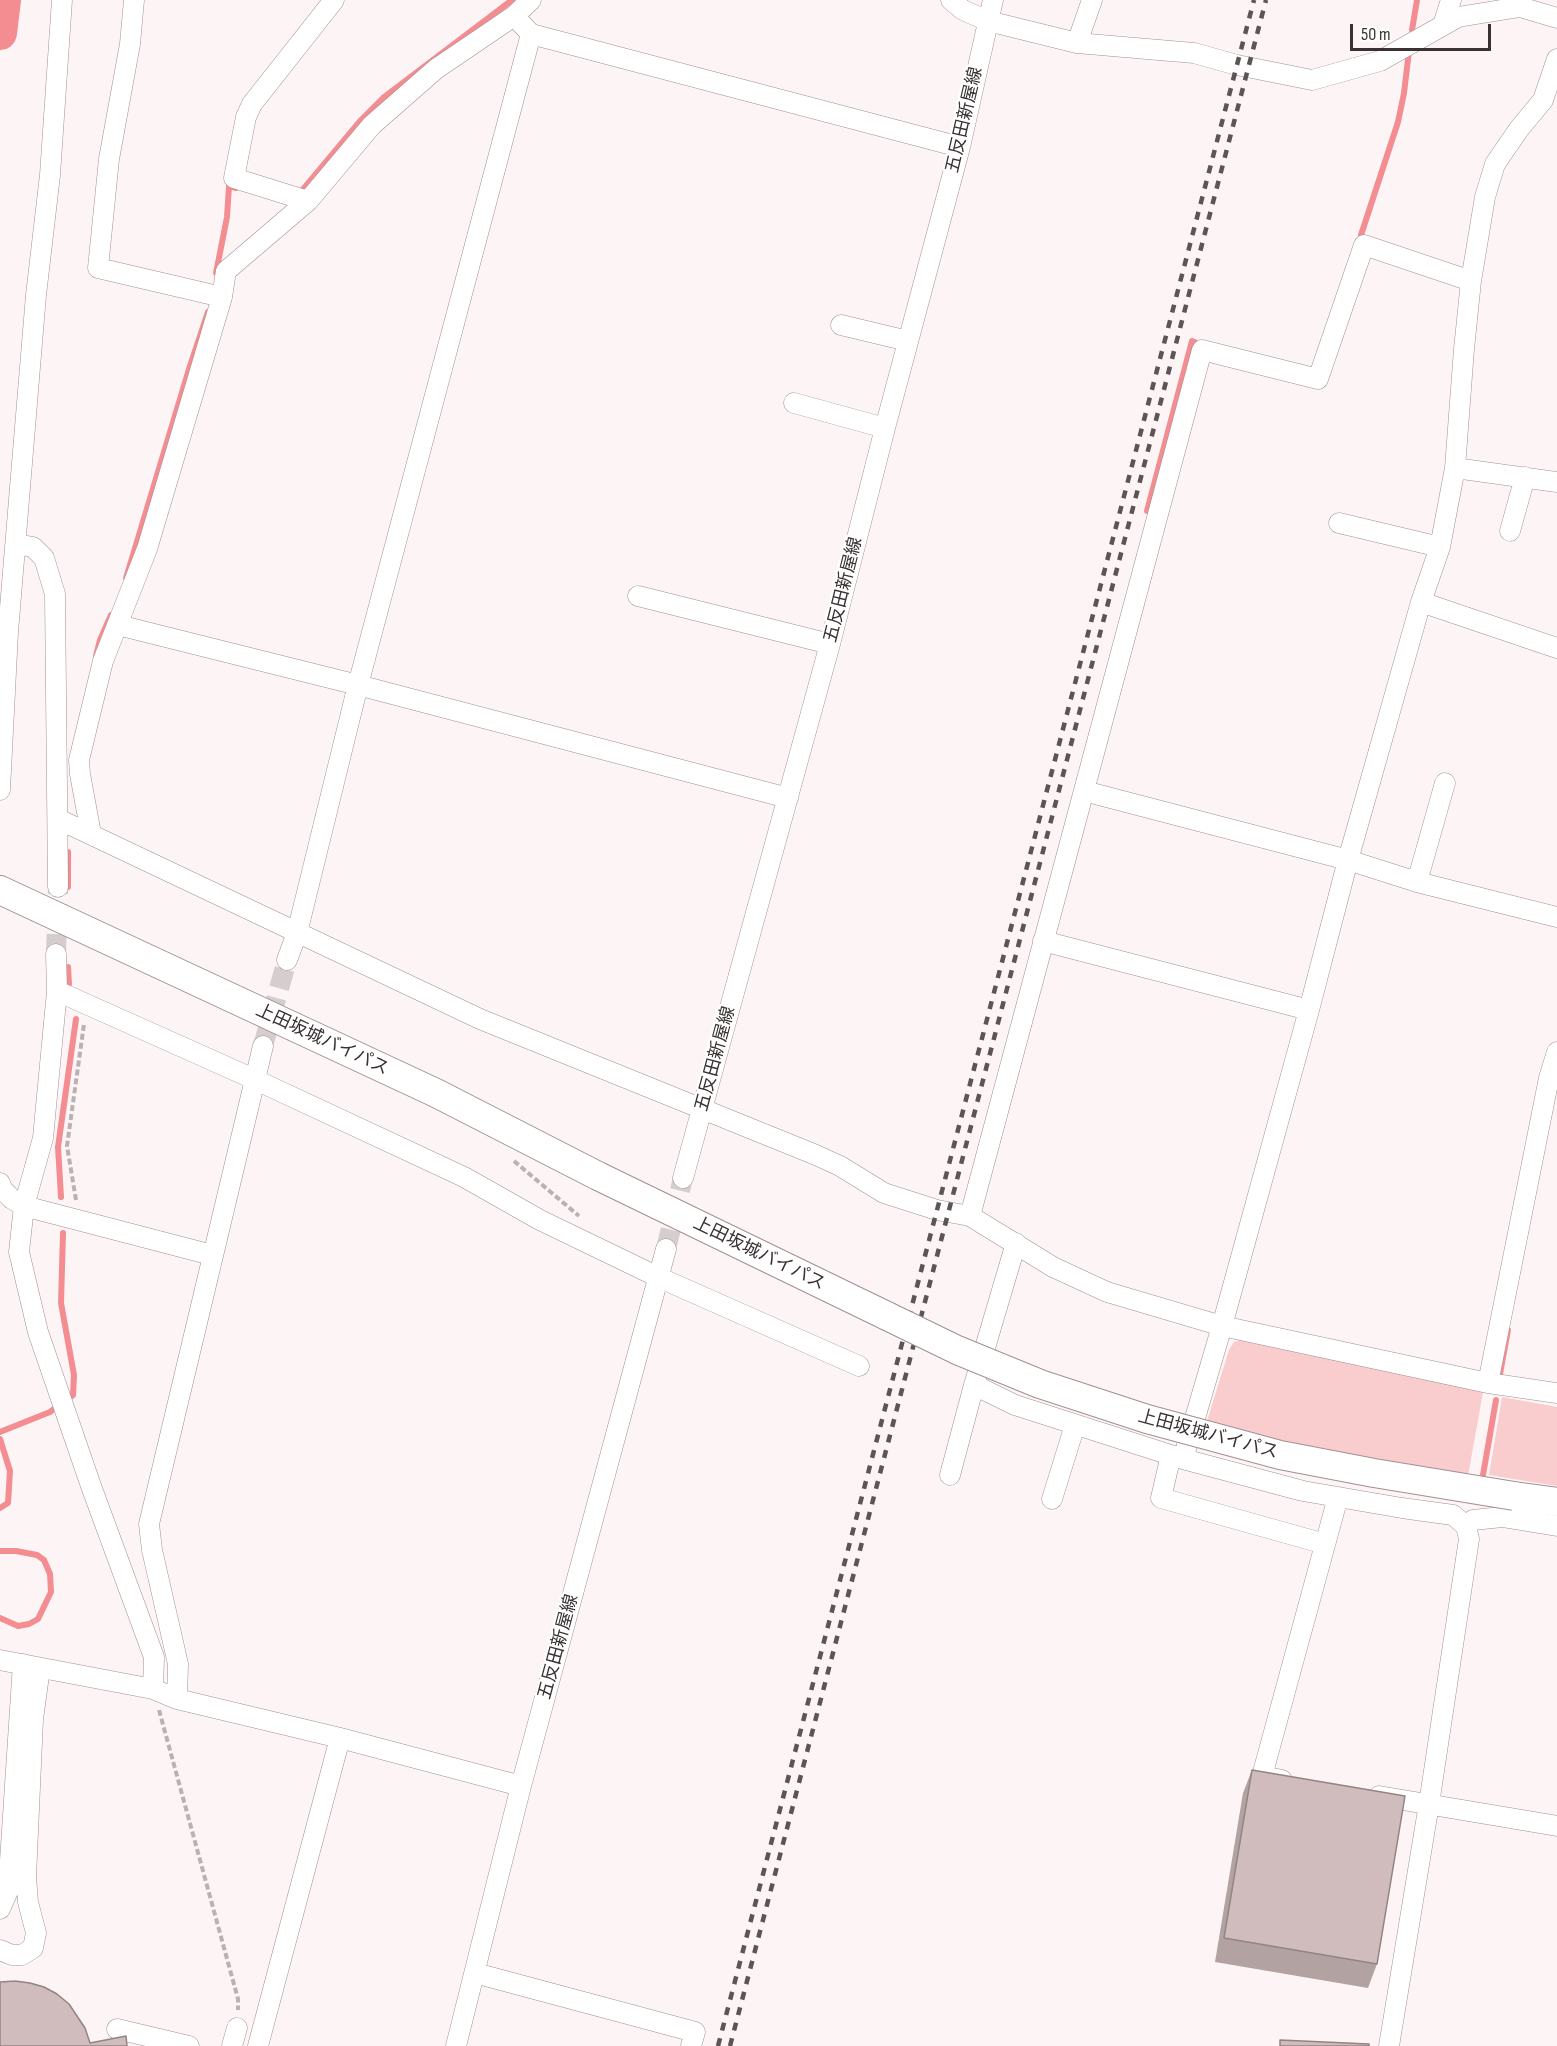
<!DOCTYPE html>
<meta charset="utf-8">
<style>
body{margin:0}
#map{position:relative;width:1557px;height:2046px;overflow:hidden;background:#fdf5f5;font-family:"Sofia Sans Condensed",sans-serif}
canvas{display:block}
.scale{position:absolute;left:1350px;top:24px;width:141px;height:27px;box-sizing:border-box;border:3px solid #3a3232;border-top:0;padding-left:8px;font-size:18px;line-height:21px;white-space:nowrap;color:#3a3232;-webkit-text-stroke:4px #fff;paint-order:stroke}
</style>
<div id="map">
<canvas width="1557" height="2046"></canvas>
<div class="scale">50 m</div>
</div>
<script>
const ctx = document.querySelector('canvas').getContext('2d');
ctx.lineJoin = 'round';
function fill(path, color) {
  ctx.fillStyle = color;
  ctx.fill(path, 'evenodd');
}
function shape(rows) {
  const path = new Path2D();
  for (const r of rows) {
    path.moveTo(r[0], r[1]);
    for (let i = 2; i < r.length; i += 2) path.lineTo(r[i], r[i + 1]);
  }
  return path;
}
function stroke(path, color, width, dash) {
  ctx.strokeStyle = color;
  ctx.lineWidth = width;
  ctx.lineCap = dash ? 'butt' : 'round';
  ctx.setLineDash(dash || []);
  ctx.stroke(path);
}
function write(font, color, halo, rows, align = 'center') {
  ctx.font = font + ' "Sofia Sans Condensed","Noto Sans JP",sans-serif';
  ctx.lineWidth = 4.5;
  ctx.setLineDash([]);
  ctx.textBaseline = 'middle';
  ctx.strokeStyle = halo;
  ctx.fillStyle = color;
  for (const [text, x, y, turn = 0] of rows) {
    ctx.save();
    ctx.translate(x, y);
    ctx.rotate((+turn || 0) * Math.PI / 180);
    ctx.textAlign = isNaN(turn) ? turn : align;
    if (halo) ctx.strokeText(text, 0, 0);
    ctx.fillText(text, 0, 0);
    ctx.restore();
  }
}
const green = shape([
 [1242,1339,1252,1339,1483,1392,1468,1476,1284,1441,1207,1421,1229,1350,1234,1342],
 [1502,1397,1557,1407,1557,1486,1489,1475]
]);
const stream = shape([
 [1412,30,1417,0],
 [300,193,361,120,383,98,512,0],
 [1361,235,1398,122,1404,93,1409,51],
 [216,273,227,217,229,186,236,188],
 [1147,511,1192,341,1195,342],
 [126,578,189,369,208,312],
 [96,656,100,640,111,615],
 [68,887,68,852],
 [68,967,69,984],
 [61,1197,58,1147,76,1019],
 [1500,1374,1508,1330],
 [0,1432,50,1412,73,1395,74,1375,61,1303,63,1233],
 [0,1439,10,1471,8,1503,0,1508],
 [1483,1475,1496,1400],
 [0,1551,16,1551,37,1555,44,1560,50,1574,51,1592,38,1619,29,1624,18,1626,0,1618]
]);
const river = shape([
 [0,33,4,0]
]);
const minorTunnel = shape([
 [56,954,58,887],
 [263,1046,287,960],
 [666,1249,683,1178]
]);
const path = shape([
 [514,1161,579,1216],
 [76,1200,67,1146,84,1024],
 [159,1710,238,1999,238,2010]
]);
const minor = shape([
 [951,0,963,10,988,21,1077,43,1194,53,1237,65,1312,80,1380,61,1458,17,1520,7,1557,18],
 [514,16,531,34,960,147],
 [1443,25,1451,0],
 [1077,43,1092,0],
 [308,201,234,178,246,117,252,104,334,0],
 [222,297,226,271,308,201,372,125,436,69,514,16,531,0],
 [841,325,908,341],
 [794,403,885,428],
 [1455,468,1557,482],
 [1339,523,1440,547],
 [1510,531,1525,477],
 [16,544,33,547,44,558,55,594,58,887],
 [638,596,830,644],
 [1421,602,1557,648],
 [118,625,358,685,788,798],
 [0,790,8,632,36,295,50,175,62,0],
 [1084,791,1348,860,1417,882,1557,917],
 [58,819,480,1019,816,1155,840,1166,884,1193,937,1210,970,1216,1053,1267,1107,1292,1222,1326,1488,1383,1557,1393],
 [91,834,80,774,79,760,103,661,147,549,222,297,98,268,109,159,130,44,134,0],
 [1417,882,1445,783],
 [1043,941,1309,1010],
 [56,954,57,991,43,1138,24,1206,19,1252,38,1332,91,1486,154,1657,153,1689],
 [287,960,297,933,358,685,531,34],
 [57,991,256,1080,464,1177,540,1220,658,1277,859,1366],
 [683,1178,830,644,885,428,960,147,993,0],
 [0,1183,2,1189,12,1199,24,1206,212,1255],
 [970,1216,1202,350,1318,379,1364,245,1471,281],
 [1488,1383,1549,1078,1557,1052],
 [974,1385,1015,1405,1183,1459],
 [1171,1455,1161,1498,1325,1544],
 [950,1475,974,1385,1016,1243],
 [1052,1499,1075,1425],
 [1466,1526,1473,1520,1502,1517,1557,1526],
 [0,1660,153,1689,177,1699,340,1738,521,1786],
 [177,1699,178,1664,152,1550,149,1524,263,1046],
 [1282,1780,1262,1776,1338,1497],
 [1379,1796,1557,1826],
 [0,1909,8,1891,23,1664],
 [0,1950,12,1955,22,1955,33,1948,36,1933,28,1902,26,1877,33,1719,40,1668],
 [475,1973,695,2032,691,2046],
 [117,2029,189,2046],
 [232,2046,237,2028],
 [258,2046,340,1738],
 [456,2046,521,1786,666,1249],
 [1389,2046,1429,1804,1469,1539,1466,1526,1453,1515,1402,1508,1303,1491,1183,1459,1222,1326,1309,1010,1348,860,1421,602,1440,547,1455,468,1464,349,1471,281,1485,197,1495,164,1519,129,1543,100,1557,59]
]);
const highway = shape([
 [0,890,436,1093,598,1176,887,1316],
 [1514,1496,1557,1502]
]);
const rail = shape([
 [718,2046,1254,0],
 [730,2046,1266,0]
]);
const highwayBridge = shape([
 [887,1316,957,1350,1040,1384,1147,1419,1280,1455,1374,1473,1514,1496]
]);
const wall = shape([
 [1252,1770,1377,1964,1368,1988,1215,1962,1243,1793]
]);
const building = shape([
 [1252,1770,1405,1796,1377,1964,1224,1938,1252,1770],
 [15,1981,30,1983,44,1987,57,1994,69,2004,85,2028,90,2043,126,2036,127,2046,0,2046,0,1982,15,1981],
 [1280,2040,1369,2044,1369,2046,1280,2046,1280,2040]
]);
const streetNames = [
 ["五反田新屋線",965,120,-77],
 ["五反田新屋線",844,590,-76],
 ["上田坂城バイパス",322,1040,25],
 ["五反田新屋線",716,1059,-75],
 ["上田坂城バイパス",759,1254,26],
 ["上田坂城バイパス",1208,1435,15],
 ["五反田新屋線",559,1647,-75]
];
fill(green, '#f9cccd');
stroke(stream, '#f48d91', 6);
stroke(river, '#f48d91', 34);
stroke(minorTunnel, '#d6cece', 20, [20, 10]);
stroke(minor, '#a29090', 21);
stroke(highway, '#a29090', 30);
stroke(path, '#bab2b2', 4, [6, 3]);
stroke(minor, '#fff', 20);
stroke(highway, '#fff', 28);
stroke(rail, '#5d5555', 4.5, [8, 8]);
stroke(highwayBridge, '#a29090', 30, []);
stroke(highwayBridge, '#fff', 28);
fill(wall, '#b3a2a2');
fill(building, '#d0bcbc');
stroke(building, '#928484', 1.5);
write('18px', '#3a3232', '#fff', streetNames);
</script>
